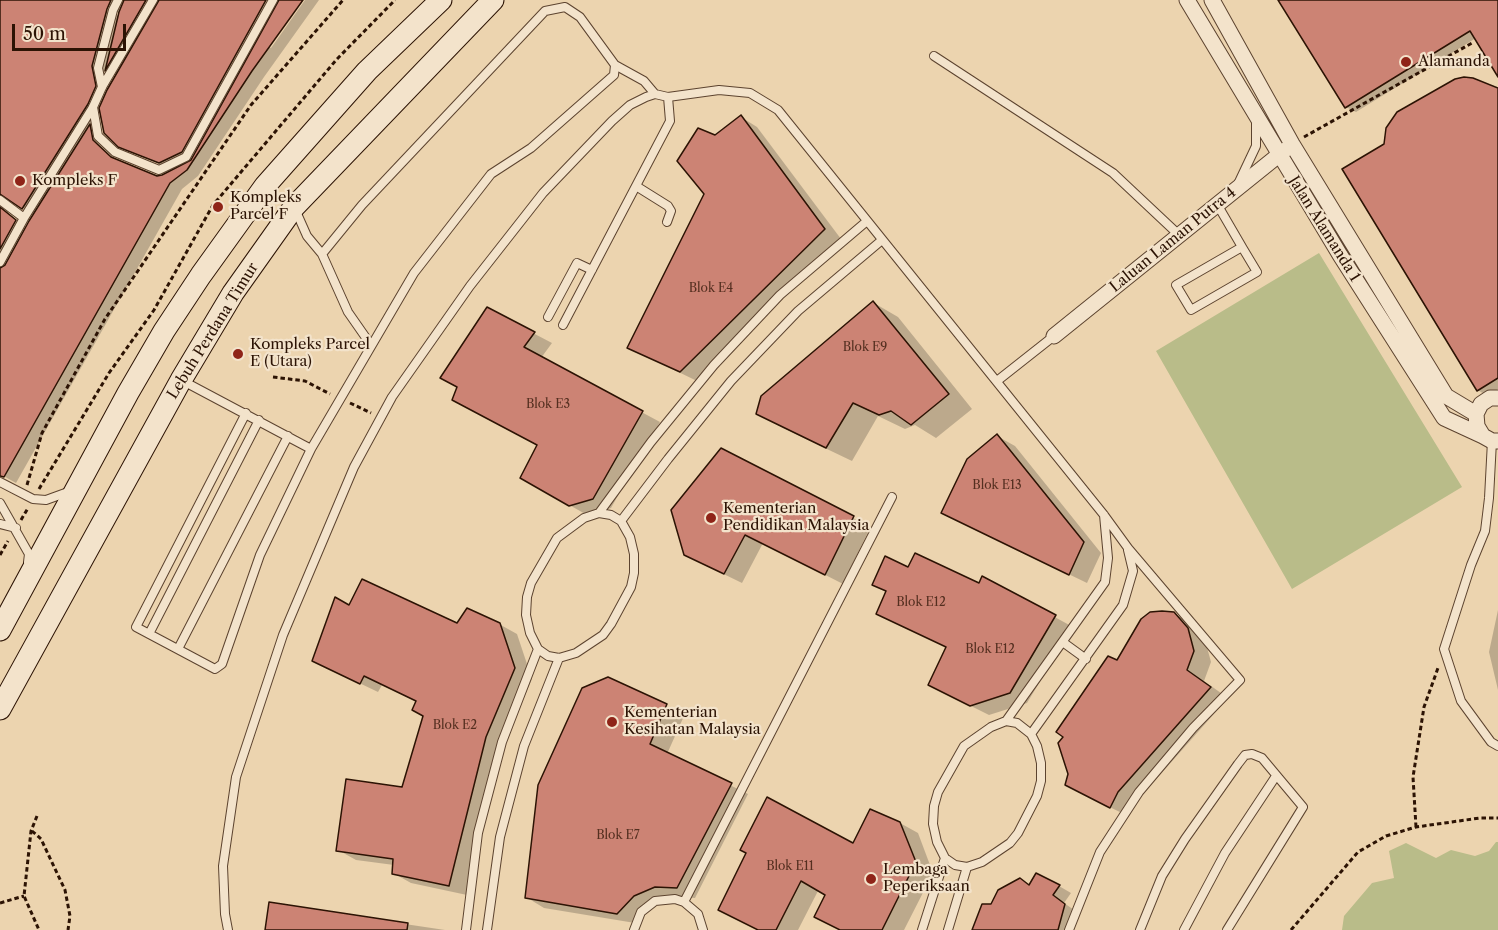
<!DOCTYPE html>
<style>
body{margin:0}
#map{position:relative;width:1498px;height:930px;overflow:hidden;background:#ecd4af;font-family:"Libre Caslon Text",serif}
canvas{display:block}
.scale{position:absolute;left:12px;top:24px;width:114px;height:27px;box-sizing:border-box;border:3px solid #2c1304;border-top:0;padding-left:8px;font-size:18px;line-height:21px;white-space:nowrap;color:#2c1304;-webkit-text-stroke:4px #f3e3cb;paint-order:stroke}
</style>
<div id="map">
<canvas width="1498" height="930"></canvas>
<div class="scale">50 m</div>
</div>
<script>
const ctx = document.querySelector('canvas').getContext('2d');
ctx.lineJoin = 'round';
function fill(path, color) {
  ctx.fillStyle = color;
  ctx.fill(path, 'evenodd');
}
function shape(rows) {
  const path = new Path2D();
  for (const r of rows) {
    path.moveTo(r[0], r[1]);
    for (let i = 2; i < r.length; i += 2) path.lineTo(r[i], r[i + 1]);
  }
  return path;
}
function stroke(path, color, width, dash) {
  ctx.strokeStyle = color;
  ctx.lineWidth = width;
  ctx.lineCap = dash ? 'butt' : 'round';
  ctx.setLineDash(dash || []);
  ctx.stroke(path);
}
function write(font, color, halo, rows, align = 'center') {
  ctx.font = font + ' "Libre Caslon Text",serif';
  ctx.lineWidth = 4.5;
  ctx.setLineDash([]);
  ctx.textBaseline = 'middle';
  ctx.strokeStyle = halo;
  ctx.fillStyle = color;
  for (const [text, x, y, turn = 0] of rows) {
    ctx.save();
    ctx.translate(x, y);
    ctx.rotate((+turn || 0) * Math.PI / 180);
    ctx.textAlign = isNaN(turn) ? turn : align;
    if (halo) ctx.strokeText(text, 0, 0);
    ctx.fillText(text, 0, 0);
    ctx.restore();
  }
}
const green = shape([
 [1319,253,1462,487,1292,589,1156,351],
 [1496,842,1498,842,1498,930,1342,930,1344,916,1372,883,1394,878,1389,851,1406,843,1436,858,1451,850,1475,856,1489,851]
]);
const shadow = shape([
 [0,0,301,0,269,47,271,48,305,0,319,0,264,77,198,176,182,189,16,483,0,474],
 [101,3,120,14,120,17,100,6],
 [105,69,117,76,107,93,104,74],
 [101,108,119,146,175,170,156,177,119,162,105,148,101,132,90,126],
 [11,200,35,215,27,228,8,213,6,204],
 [1280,0,1498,0,1498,74,1476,38,1356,112,1346,107],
 [1498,90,1498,389,1487,396,1478,390],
 [741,117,757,127,841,239,697,381,629,348,706,194,716,136],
 [874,303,898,317,972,409,936,438,915,425,905,429,878,416,852,461,783,428,758,414],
 [487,309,552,343,541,358,660,422,611,508,587,515,522,478,538,445],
 [997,436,1015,446,1101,553,1087,583,961,522],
 [673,511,853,518,870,528,843,584,763,543,742,583,703,564],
 [909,569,979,585,983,578,1073,627,1027,703,989,715,947,694,948,648,878,614,888,592,874,584],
 [350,607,458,625,499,624,517,634,532,679,503,747,467,895,411,883,393,873,394,865,356,860,338,850,404,788,424,716,417,702,382,685,378,692,332,670],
 [1498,610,1498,690,1489,652],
 [1174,613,1192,624,1205,640,1211,662,1204,681,1228,698,1136,802,1128,816,1085,795,1117,662],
 [608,678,684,716,667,754,748,794,695,898,673,897,652,906,635,923,544,908,526,897],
 [900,823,918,833,933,873,904,930,840,930,827,894,819,889,798,930,759,930,737,919,853,845],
 [1020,880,1030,886,1059,886,1071,893,1064,903,1077,912,1071,930,973,930,991,906],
 [271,904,445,930,267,930]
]);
const building = shape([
 [0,0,111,0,107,9,92,66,96,86,88,104,22,209,0,194,0,0],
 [124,0,146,0,105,71,119,12,124,0],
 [159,0,266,0,182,152,159,163,118,147,104,133,99,108,107,90,159,0],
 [279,0,303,0,252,71,187,170,170,183,4,477,0,476,0,268,5,265,29,221,90,124,93,140,111,157,157,176,162,175,191,160,279,0],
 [1278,0,1498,0,1498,77,1470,31,1345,108,1278,0],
 [1464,77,1473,78,1498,88,1498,378,1477,391,1342,169,1384,144,1386,128,1397,112,1455,79,1464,77],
 [741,115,825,229,680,372,627,348,704,194,677,161,698,128,715,135,741,115],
 [0,207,16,220,0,249,0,207],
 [873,301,949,394,911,425,891,411,879,415,853,403,826,448,756,414,761,396,873,301],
 [487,307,535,332,524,347,643,411,593,499,569,506,520,478,537,445,452,400,457,387,440,378,487,307],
 [997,434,1084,542,1069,575,941,513,967,459,997,434],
 [721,448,854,516,825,575,745,535,724,574,684,555,671,510,721,448],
 [915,553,979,583,982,576,1056,615,1010,693,970,706,928,685,946,647,876,614,886,591,872,585,885,556,908,567,915,553],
 [362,579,457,623,467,608,500,623,515,668,486,737,449,886,392,874,393,859,336,851,346,779,402,787,423,716,412,710,416,701,364,676,360,684,312,661,335,597,349,605,362,579],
 [1162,611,1174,612,1188,628,1194,651,1187,670,1211,687,1118,792,1110,808,1065,785,1068,774,1058,743,1063,737,1056,732,1108,656,1117,660,1141,619,1150,612,1162,611],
 [608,677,667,704,650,744,732,783,677,888,655,887,634,896,617,914,525,898,538,785,582,688,608,677],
 [767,797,853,843,870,809,900,822,916,862,882,930,840,930,814,917,825,895,801,881,776,930,758,930,718,910,746,853,740,850,767,797],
 [1036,873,1060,885,1053,895,1065,904,1058,930,972,930,982,904,991,904,998,890,1020,878,1029,885,1036,873],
 [269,902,408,923,407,930,265,930,269,902]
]);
const path = shape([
 [1304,137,1472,43],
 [273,377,305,381,330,394],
 [350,403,371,413],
 [27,485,42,433,105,319,251,105,343,0],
 [39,489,109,373,154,310,213,205,337,59,395,0],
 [21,520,28,508],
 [0,555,8,541],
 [37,816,31,831,24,896,39,930],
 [1416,827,1413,777,1424,707,1438,668],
 [32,831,41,839,65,890,70,916,68,930],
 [0,903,24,896],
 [1291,930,1358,852,1386,836,1416,827,1480,818,1498,818]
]);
const lane = shape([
 [934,56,1113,173,1179,235],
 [615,65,644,81,655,94],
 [102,87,98,68,113,10,118,0],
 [93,107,98,136,115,152,159,170,186,157,273,0],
 [1239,182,1256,146,1256,120],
 [636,186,668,206,671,211,667,222],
 [0,200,24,218],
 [1217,204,1242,247,1176,285,1191,310,1257,272,1242,247],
 [322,254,348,312,371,345],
 [0,262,24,218,93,107,102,87,153,0],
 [548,317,577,263,592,270],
 [563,325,670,121,668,97],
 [183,381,311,449],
 [997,381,1054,336],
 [246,413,136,627,215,669,222,664,260,555,311,449,414,273,491,174,531,148,614,75,615,65,580,17,565,7,545,11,362,205,322,254,307,236,295,209],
 [1492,441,1489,498,1485,531,1471,565,1444,649,1461,701,1491,742,1498,746],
 [0,482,33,499,46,500,68,492],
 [0,503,29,554,28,562],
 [599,513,651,442,714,365,780,295,867,221],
 [599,513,611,515,621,521,630,537,634,554,634,573,631,587,611,624,603,635,576,653,559,658,548,656,538,649,530,633,526,615,527,597,531,583,557,538,584,518,599,513],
 [621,521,668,459,731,381,798,311,882,240],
 [0,524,16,528],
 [149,634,259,420],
 [1064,643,1086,659],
 [178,649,288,436],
 [1006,721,1017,723,1031,734,1037,746,1041,763,1041,781,1037,796,1018,833,1010,843,982,862,967,867,955,865,945,858,937,842,933,824,934,806,938,792,964,746,991,727,1006,721],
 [1006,721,1105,582,1108,558,1104,515],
 [1031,734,1123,605,1133,571,1128,550],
 [684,902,892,497],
 [228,930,225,914,223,866,236,777,283,635,354,467,392,397,470,286,543,193,612,121,630,105,646,97,655,94,668,97,719,90,750,93,778,110,1104,515,1128,548,1240,680,1193,728,1139,792,1100,852,1069,930],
 [466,930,478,833,502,742,538,649],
 [487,930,500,837,524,746,559,658],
 [634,930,641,912,655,901,675,899,684,902,698,914,703,930],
 [922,930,945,858],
 [948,930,967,867],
 [1140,930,1162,876,1185,839,1238,764,1245,755,1252,754,1262,758,1303,807,1227,930],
 [1184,930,1225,853,1276,776]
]);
const street = shape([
 [1187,0,1340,255,1444,418,1483,436],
 [1212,0,1292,144,1446,396,1476,414],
 [1054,336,1285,150],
 [1498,398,1490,398,1481,404,1476,414,1477,426,1483,436,1492,441,1498,441]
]);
const secondary = shape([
 [0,630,128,393,164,331,201,275,265,186,367,71,441,0],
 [0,709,181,380,233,293,294,207,493,0]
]);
const markers = [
 [1406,62,6,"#8f2418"],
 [20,181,6,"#8f2418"],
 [218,207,6,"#8f2418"],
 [238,354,6,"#8f2418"],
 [711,518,6,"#8f2418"],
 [612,722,6,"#8f2418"],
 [871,879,6,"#8f2418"]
];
const numberNames = [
 ["Blok E4",711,289],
 ["Blok E9",865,348],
 ["Blok E3",548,405],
 ["Blok E13",997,486],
 ["Blok E12",921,603],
 ["Blok E12",990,650],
 ["Blok E2",455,726],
 ["Blok E7",618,836],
 ["Blok E11",790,867]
];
const poiNames = [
 ["Alamanda",1418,62],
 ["Kompleks F",32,181],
 ["Kompleks",230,198],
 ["Parcel F",230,215],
 ["Kompleks Parcel",250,345],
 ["E (Utara)",250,362],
 ["Kementerian",723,509],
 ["Pendidikan Malaysia",723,526],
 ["Kementerian",624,713],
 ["Kesihatan Malaysia",624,730],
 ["Lembaga",883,870],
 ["Peperiksaan",883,887]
];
const streetNames = [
 ["Jalan Alamanda 1",1324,229,58],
 ["Laluan Laman Putra 4",1173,240,-39],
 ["Lebuh Perdana Timur",213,331,-58]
];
fill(green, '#b9bc89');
fill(shadow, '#0003');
fill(building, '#cc8374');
stroke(building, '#2c1304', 1.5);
stroke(lane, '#5c432f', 10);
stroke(street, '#5c432f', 17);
stroke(secondary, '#2c1304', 23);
stroke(path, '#2c1304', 3, [4.5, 3]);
stroke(lane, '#f3e3cb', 8);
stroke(street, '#f3e3cb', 15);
stroke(secondary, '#f3e3cb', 21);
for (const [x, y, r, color] of markers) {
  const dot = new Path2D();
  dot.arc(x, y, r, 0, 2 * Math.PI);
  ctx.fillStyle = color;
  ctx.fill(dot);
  stroke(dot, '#f3e3cb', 2);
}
write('12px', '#542f20', null, numberNames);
write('15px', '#2c1304', '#f3e3cb', poiNames, 'left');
write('15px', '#2c1304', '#f3e3cb', streetNames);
</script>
